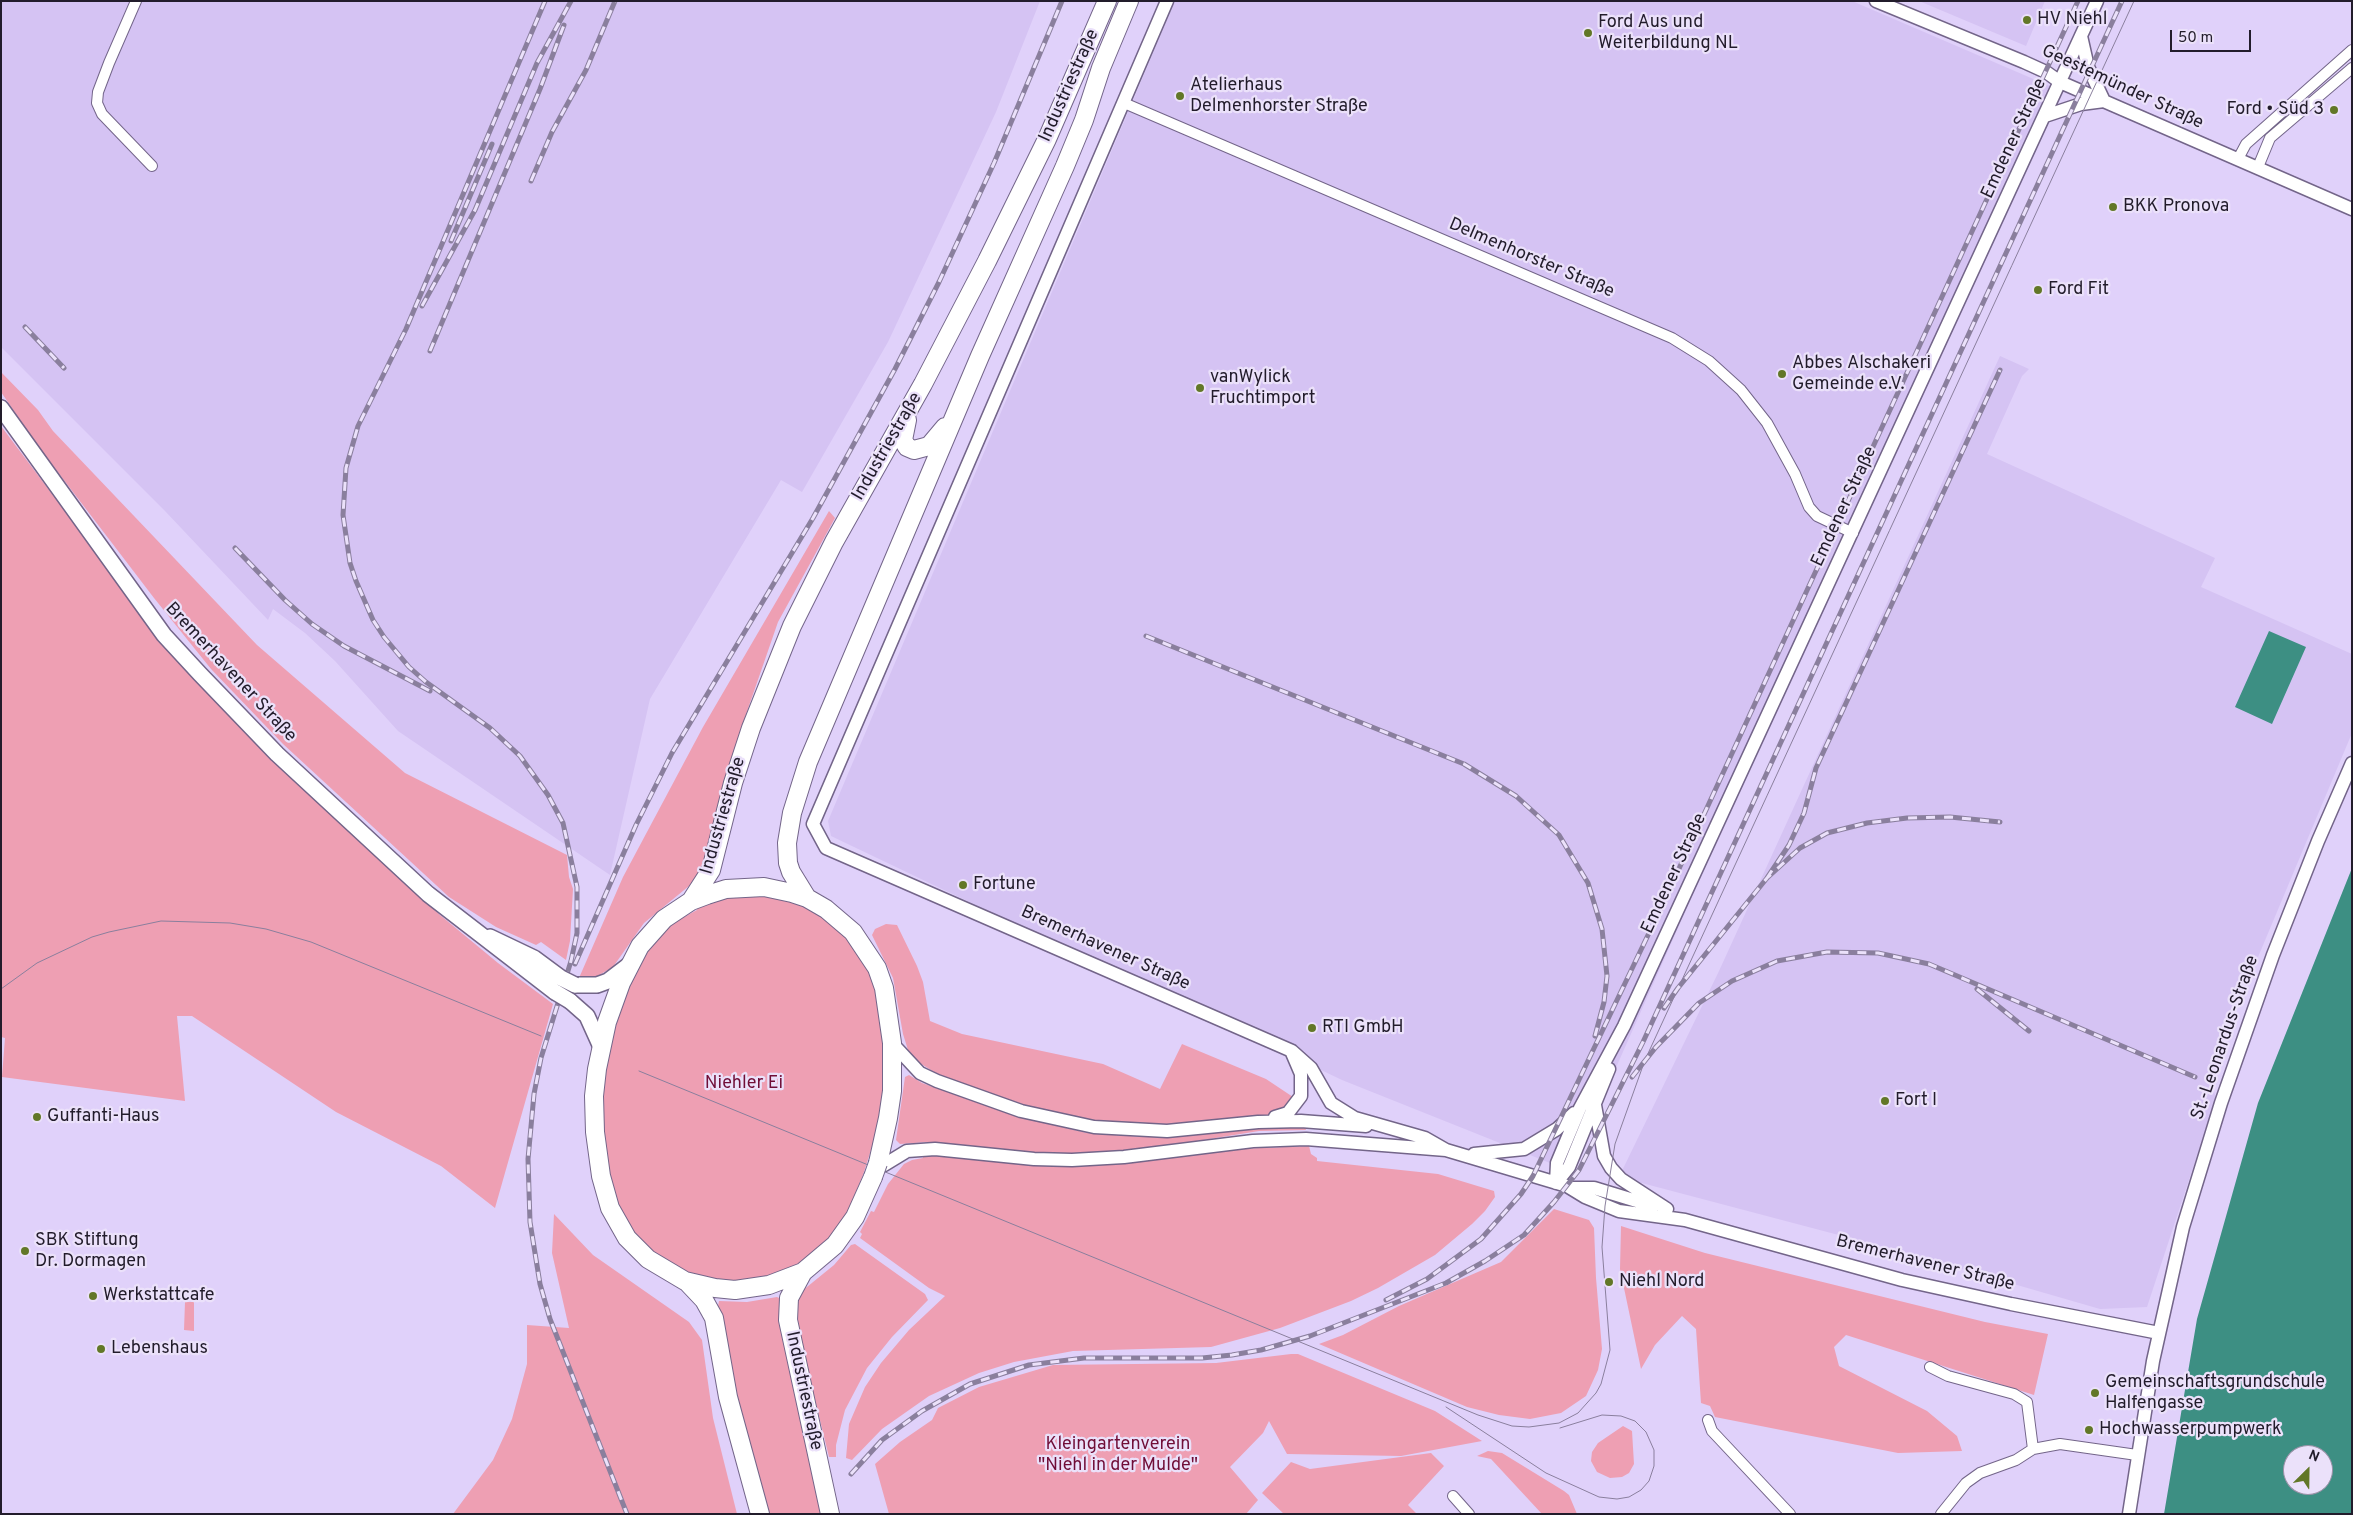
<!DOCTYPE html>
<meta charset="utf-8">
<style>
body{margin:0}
#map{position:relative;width:2353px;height:1515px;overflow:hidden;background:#e0d1fa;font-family:Overpass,sans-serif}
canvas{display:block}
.frame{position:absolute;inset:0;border:2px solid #221c2b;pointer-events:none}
.north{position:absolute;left:2283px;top:1445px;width:50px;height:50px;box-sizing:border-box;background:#ebe1fa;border:1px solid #9b92a7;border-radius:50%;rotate:23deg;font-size:14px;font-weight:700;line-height:20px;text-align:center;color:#221c2b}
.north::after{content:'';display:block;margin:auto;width:18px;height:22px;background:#627727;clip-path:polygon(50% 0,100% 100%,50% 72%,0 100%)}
.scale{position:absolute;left:2170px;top:30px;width:81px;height:22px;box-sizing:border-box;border:2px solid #221c2b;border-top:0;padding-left:6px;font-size:15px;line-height:18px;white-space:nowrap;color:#221c2b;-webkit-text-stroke:4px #ebe1fa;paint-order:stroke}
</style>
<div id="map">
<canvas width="2353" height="1515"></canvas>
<div class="frame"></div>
<div class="north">N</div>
<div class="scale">50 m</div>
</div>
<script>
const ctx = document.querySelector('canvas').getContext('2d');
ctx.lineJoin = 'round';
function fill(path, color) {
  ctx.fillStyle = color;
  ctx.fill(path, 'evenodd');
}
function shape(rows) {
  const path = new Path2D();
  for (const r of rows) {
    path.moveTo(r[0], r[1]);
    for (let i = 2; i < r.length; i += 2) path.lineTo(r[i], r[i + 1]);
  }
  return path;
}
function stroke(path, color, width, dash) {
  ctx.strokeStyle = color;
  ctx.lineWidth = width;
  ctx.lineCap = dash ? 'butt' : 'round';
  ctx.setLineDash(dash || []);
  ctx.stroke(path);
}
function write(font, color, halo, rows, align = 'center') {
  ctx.font = font + ' Overpass,sans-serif';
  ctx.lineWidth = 4.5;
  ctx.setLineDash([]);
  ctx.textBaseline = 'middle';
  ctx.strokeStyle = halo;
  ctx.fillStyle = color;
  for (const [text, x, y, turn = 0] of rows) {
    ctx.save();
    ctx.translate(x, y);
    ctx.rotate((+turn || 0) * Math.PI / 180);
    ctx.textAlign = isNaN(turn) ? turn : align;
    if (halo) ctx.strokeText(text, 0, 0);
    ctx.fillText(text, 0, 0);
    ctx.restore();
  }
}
const built = shape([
 [1,1,1040,1,996,112,888,342,802,492,781,480,650,699,610,875,398,731,335,661,305,633,273,609,268,620,165,511,1,347],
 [1175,1,1852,1,2052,87,1570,1171,1342,1080,831,836,828,821],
 [1919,1,2045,1,2026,46],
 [2000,356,2029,369,2022,376,1987,454,2215,558,2201,587,2352,654,2352,733,2209,1074,2216,1098,2147,1307,2100,1309,1903,1252,1619,1177,1719,971]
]);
const green = shape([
 [1,372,38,410,53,431,257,645,405,773,567,855,569,877,573,889,570,941,566,960,541,942,536,945,496,927,449,897,283,744,211,669,154,598,37,445,1,392],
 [1,426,134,603,187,669,223,709,319,803,440,915,498,963,553,1004,495,1208,441,1166,336,1112,192,1016,177,1016,185,1101,2,1077,5,1038,1,1037],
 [829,511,835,518,778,622,743,723,703,869,689,886,644,923,613,967,594,978,579,978,623,877,703,727],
 [752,893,798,902,841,928,863,956,881,1001,886,1082,877,1131,863,1175,852,1201,855,1203,836,1235,799,1267,764,1280,717,1282,674,1268,638,1240,620,1215,603,1150,602,1088,605,1064,621,1000,648,946,682,914,684,917,697,910,695,907,718,898],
 [886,924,897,925,917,966,923,982,930,1021,962,1034,1103,1064,1160,1089,1182,1044,1266,1079,1296,1099,1290,1106,1273,1115,1180,1124,1149,1125,1081,1120,1032,1108,939,1075,918,1062,908,1050,903,1034,893,978,872,935,875,929],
 [909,1075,922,1083,1012,1115,1087,1133,1144,1137,1205,1134,1265,1128,1305,1126,1306,1130,1259,1131,1147,1149,1094,1154,1016,1152,928,1142,900,1144,896,1140,905,1077],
 [1309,1146,1311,1154,1317,1158,1317,1161,1438,1174,1494,1191,1495,1197,1485,1211,1472,1224,1435,1255,1378,1288,1351,1301,1280,1328,1211,1347,1073,1351,1014,1362,979,1373,929,1396,882,1429,852,1460,846,1458,849,1424,865,1387,881,1363,909,1330,945,1296,929,1288,860,1238,862,1234,860,1232,871,1211,874,1212,888,1184,904,1164,912,1160,923,1158,923,1155,1070,1166,1115,1164,1237,1149],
 [1554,1209,1589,1220,1594,1228,1596,1278,1602,1349,1598,1370,1586,1396,1561,1413,1530,1419,1499,1415,1467,1407,1319,1344,1343,1335,1399,1306,1501,1262],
 [554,1214,593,1255,689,1322,702,1340,713,1418,737,1514,453,1514,493,1460,512,1419,527,1364,527,1325,569,1328,552,1253],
 [1621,1226,1705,1253,1985,1322,2048,1334,2034,1395,1846,1335,1834,1347,1839,1366,1927,1411,1957,1436,1962,1451,1898,1453,1715,1417,1710,1406,1701,1403,1696,1329,1682,1316,1655,1345,1641,1369,1620,1269],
 [855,1244,925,1294,928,1300,892,1337,867,1368,845,1410,836,1445,836,1457,829,1457,794,1314,802,1291,834,1265,851,1245],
 [777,1297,781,1299,825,1514,767,1514,740,1416,722,1315,718,1306,719,1301,747,1302],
 [185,1302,194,1302,194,1331,184,1330],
 [1291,1354,1298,1354,1435,1411,1482,1441,1401,1456,1287,1454,1269,1421,1263,1433,1230,1467,1258,1500,1246,1514,889,1514,875,1464,900,1442,932,1420,938,1408,979,1387,1053,1365,1216,1363],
 [1623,1426,1632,1431,1634,1464,1629,1473,1622,1477,1610,1478,1597,1472,1591,1461,1592,1452,1598,1443],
 [1488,1451,1502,1453,1564,1491,1569,1495,1577,1514,1542,1514,1491,1459,1477,1456],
 [1431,1453,1444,1466,1408,1505,1417,1514,1284,1514,1262,1493,1291,1462,1310,1469]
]);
const water = shape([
 [2269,631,2306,647,2272,724,2235,707],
 [2352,868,2352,1514,2164,1514,2197,1319,2258,1103],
 [2293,1455,2323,1455,2323,1485,2293,1485]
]);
const minor = shape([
 [136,1,109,63,98,92,97,103,102,114,152,166],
 [1124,103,1672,338,1709,361,1741,390,1767,423,1795,474,1809,507,1817,516,1853,533],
 [2238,159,2246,144,2352,50],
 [2258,167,2270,138,2352,68],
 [1930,1367,1948,1376,2014,1394,2027,1402,2033,1449],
 [1708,1420,1712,1431,1790,1514],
 [1453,1496,1469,1514],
 [1941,1514,1966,1483,1980,1473,2016,1460,2033,1449,2060,1444,2137,1455]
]);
const tertiary = shape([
 [1167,1,813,824,826,848,1292,1051,1311,1068,1331,1103,1355,1118,1425,1138,1446,1150],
 [1876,1,2024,62,2046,72,2060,82,2352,209],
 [2045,116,2081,104,2104,101,2088,67,2081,36],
 [892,1043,920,1073,937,1081,1021,1111,1094,1127,1167,1131,1258,1122,1301,1121,1366,1126],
 [1595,1105,1604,1156,1611,1168,1621,1179,1667,1209],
 [1275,1117,1288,1113,1301,1096,1301,1074,1292,1053],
 [1474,1154,1524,1149,1557,1129,1574,1113],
 [884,1165,907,1151,935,1149,1034,1159,1072,1160,1124,1157,1253,1141,1306,1139,1446,1150,1567,1186,1585,1197,1619,1211,1685,1220,1902,1280,2011,1304,2159,1333],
 [1556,1183,1557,1163,1580,1108,1624,1026,2097,1],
 [1556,1183,1569,1167,1609,1069],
 [1572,1188,1594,1188,1653,1206],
 [2129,1514,2153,1361,2183,1227,2221,1103,2273,955,2318,841,2352,763]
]);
const secondary = shape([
 [1,408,164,635,200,674,277,754,428,894,555,992],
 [490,937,534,958,561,978],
 [575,985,597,985,608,981,629,965],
 [570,1001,587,1016,601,1047]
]);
const trunk = shape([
 [907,420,903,440,907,447,914,450,929,446,945,427],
 [807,898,791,872,788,863,787,843,792,813,808,762,980,356,1065,166,1084,120,1101,68,1129,1],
 [691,901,711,870,733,783,751,728,792,626,834,542,923,384,987,261,1047,139,1107,1],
 [873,1177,855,1217,835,1245,803,1272,769,1285,735,1290,715,1288,685,1281,648,1259,627,1238,610,1208,601,1176,595,1132,594,1096,597,1069,607,1022,621,983,640,946,664,919,691,901,707,895,726,889,764,887,792,893,807,898,826,909,853,932,877,968,884,988,892,1043,892,1091,888,1118,878,1163],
 [803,1272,789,1298,788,1320,830,1514],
 [687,1282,704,1300,714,1318,728,1397,760,1514]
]);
const tram = shape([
 [1,989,37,963,92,937,109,932,161,921,230,923,266,929,311,942,541,1036],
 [639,1071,1478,1415,1512,1426,1529,1427,1559,1423,1578,1413,1596,1393,1601,1384,1610,1350,1602,1247,1605,1206,1615,1144,1645,1060,2134,1],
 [1446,1407,1546,1473,1599,1497,1617,1499,1629,1497,1641,1490,1649,1481,1654,1466,1654,1450,1646,1432,1635,1421,1621,1416,1602,1415,1560,1428]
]);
const rail = shape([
 [545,1,406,329,358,426,346,468,343,515,350,563,356,581,373,620,384,637,409,667,426,682,490,728,520,756,548,795,563,823,577,887,577,933,571,961,541,1058,534,1094,528,1159,530,1222,540,1284,550,1319,627,1514],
 [531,181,552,132,586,70,615,1],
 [451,241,492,144],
 [422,306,475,210,537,63,571,1],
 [25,327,64,368],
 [430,351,540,89,564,25],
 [235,548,285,600,312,624,344,646,430,691],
 [1146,636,1464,764,1516,796,1559,835,1588,883,1602,929,1607,976,1604,1002,1595,1036],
 [1767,878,1789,845,1804,813,1816,768,2000,370],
 [575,964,636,825,672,753,813,518,895,369,939,282,994,163,1062,1],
 [1977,989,2029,1031],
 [1664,1008,1678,988,1767,878,1800,848,1827,833,1867,823,1907,818,1950,817,2000,822],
 [1632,1077,1656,1047,1699,1003,1732,981,1777,961,1827,952,1878,953,1929,964,2195,1077],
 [1386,1300,1427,1279,1481,1239,1521,1194,1533,1176,1660,910,2078,1],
 [851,1474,882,1440,922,1411,970,1384,1029,1365,1084,1358,1202,1358,1232,1355,1261,1350,1310,1336,1446,1283,1485,1261,1524,1235,1554,1202,1579,1170,1643,1042,2122,1]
]);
const secondaryBridge = shape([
 [561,978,575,985],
 [555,992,570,1001]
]);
const trunkBridge = shape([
 [873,1177,878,1163]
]);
const markers = [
 [2027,20,5,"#627727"],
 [1588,33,5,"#627727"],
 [1180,96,5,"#627727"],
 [2334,110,5,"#627727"],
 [2113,207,5,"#627727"],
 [2038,290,5,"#627727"],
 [1782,374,5,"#627727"],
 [1200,388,5,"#627727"],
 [963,885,5,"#627727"],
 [1312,1028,5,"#627727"],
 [1885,1101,5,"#627727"],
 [37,1117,5,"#627727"],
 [25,1251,5,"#627727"],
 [1609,1282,5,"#627727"],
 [93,1296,5,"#627727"],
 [101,1349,5,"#627727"],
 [2095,1393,5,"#627727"],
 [2089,1430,5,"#627727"]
];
const poiNames = [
 ["HV Niehl",2037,20],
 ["Ford Aus und",1598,23],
 ["Weiterbildung NL",1598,44],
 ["Atelierhaus",1190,86],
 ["Delmenhorster Straße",1190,107],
 ["Ford • Süd 3",2324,110,"right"],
 ["BKK Pronova",2123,207],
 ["Ford Fit",2048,290],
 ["Abbes Alschakeri",1792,364],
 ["Gemeinde e.V.",1792,385],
 ["vanWylick",1210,378],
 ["Fruchtimport",1210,399],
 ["Fortune",973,885],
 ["RTI GmbH",1322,1028],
 ["Fort I",1895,1101],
 ["Guffanti-Haus",47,1117],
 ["SBK Stiftung",35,1241],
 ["Dr. Dormagen",35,1262],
 ["Niehl Nord",1619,1282],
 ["Werkstattcafe",103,1296],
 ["Lebenshaus",111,1349],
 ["Gemeinschaftsgrundschule",2105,1383],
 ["Halfengasse",2105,1404],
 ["Hochwasserpumpwerk",2099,1430]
];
const streetNames = [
 ["Industriestraße",1070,86,-66],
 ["Geestemünder Straße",2122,88,25],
 ["Emdener Straße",2015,139,-65],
 ["Delmenhorster Straße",1531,259,23],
 ["Industriestraße",888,447,-60],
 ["Emdener Straße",1845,507,-65],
 ["Bremerhavener Straße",230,673,47],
 ["Industriestraße",724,816,-74],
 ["Emdener Straße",1675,874,-65],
 ["Bremerhavener Straße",1105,949,24],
 ["St.-Leonardus-Straße",2226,1038,-71],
 ["Bremerhavener Straße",1925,1264,14],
 ["Industriestraße",803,1391,78]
];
const parkNames = [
 ["Niehler Ei",744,1084],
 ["Kleingartenverein",1118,1445],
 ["\"Niehl in der Mulde\"",1118,1466]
];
fill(built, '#d5c3f3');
fill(green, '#ee9fb3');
fill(water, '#3d8f83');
stroke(minor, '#736589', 12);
stroke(tertiary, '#736589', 15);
stroke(secondary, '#736589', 18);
stroke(trunk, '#736589', 20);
stroke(minor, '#fff', 10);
stroke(tertiary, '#fff', 12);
stroke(secondary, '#fff', 15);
stroke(trunk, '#fff', 18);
stroke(tram, '#8a7f9d', 1);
stroke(rail, '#8a7f9d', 5);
stroke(rail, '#ebe1fa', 3, [9]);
stroke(secondaryBridge, '#736589', 18, []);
stroke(trunkBridge, '#736589', 20, []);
stroke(secondaryBridge, '#fff', 15);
stroke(trunkBridge, '#fff', 18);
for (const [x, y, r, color] of markers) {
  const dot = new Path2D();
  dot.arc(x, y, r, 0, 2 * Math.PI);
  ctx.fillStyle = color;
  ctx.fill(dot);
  stroke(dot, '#ebe1fa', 2);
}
write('18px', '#221c2b', '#ebe1fa', poiNames, 'left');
write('18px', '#221c2b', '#ebe1fa', streetNames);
write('18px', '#700d37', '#ebe1fa', parkNames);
</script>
